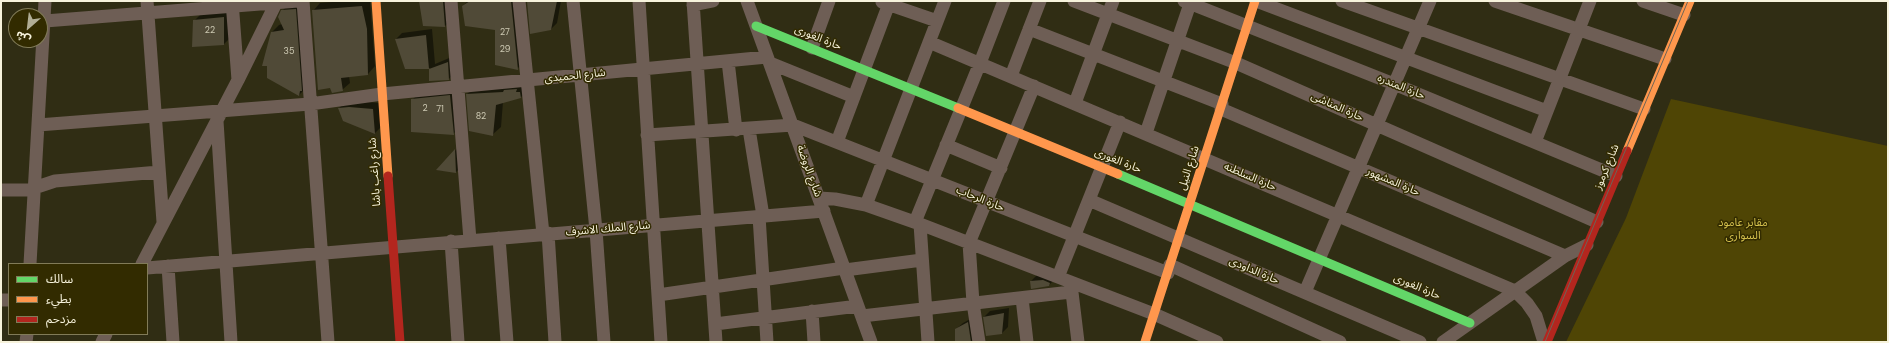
<!DOCTYPE html>
<meta charset="utf-8">
<style>
body{margin:0}
#map{position:relative;width:1889px;height:343px;overflow:hidden;background:#302d14;font-family:"DM Sans","Noto Sans Arabic",sans-serif}
canvas{display:block}
.frame{position:absolute;inset:0;border:2px solid #f7f3dc;pointer-events:none}
.legend{position:absolute;left:8px;top:263px;width:140px;height:72px;box-sizing:border-box;background:#322b00;border:1px solid #817b58;margin:0;padding:5px 7px;list-style:none;font-size:12px;color:#f7f3dc}
.legend li{display:flex;align-items:center;gap:8px;height:20px}
.legend b{width:20px;border:1px solid #817b58}
.north{position:absolute;left:8px;top:8px;width:40px;height:40px;box-sizing:border-box;background:#322b00;border:1px solid #817b58;border-radius:50%;rotate:208deg;font-size:11px;font-weight:700;line-height:16px;text-align:center;color:#f7f3dc}
.north::after{content:'';display:block;margin:auto;width:14px;height:18px;background:#b1ae96;clip-path:polygon(50% 0,100% 100%,50% 72%,0 100%)}
</style>
<div id="map">
<canvas width="1889" height="343"></canvas>
<div class="frame"></div>
<ul class="legend">
<li><b style="height:5px;background:#63d668"></b>سالك</li>
<li><b style="height:5px;background:#ff974d"></b>بطيء</li>
<li><b style="height:5px;background:#b3261e"></b>مزدحم</li>
</ul>
<div class="north">ش</div>
</div>
<script>
const ctx = document.querySelector('canvas').getContext('2d');
ctx.lineJoin = 'round';
function fill(path, color) {
  ctx.fillStyle = color;
  ctx.fill(path, 'evenodd');
}
function shape(rows) {
  const path = new Path2D();
  for (const r of rows) {
    path.moveTo(r[0], r[1]);
    for (let i = 2; i < r.length; i += 2) path.lineTo(r[i], r[i + 1]);
  }
  return path;
}
function stroke(path, color, width, dash) {
  ctx.strokeStyle = color;
  ctx.lineWidth = width;
  ctx.lineCap = dash ? 'butt' : 'round';
  ctx.setLineDash(dash || []);
  ctx.stroke(path);
}
function write(font, color, halo, rows, align = 'center') {
  ctx.font = font + ' "DM Sans","Noto Sans Arabic",sans-serif';
  ctx.lineWidth = 3;
  ctx.setLineDash([]);
  ctx.textBaseline = 'middle';
  ctx.strokeStyle = halo;
  ctx.fillStyle = color;
  for (const [text, x, y, turn = 0] of rows) {
    ctx.save();
    ctx.translate(x, y);
    ctx.rotate((+turn || 0) * Math.PI / 180);
    ctx.textAlign = isNaN(turn) ? turn : align;
    if (halo) ctx.strokeText(text, 0, 0);
    ctx.fillText(text, 0, 0);
    ctx.restore();
  }
}
const green = shape([
 [1671,99,1888,146,1888,342,1566,342,1626,218]
]);
const shadow = shape([
 [345,1,370,1,375,66,368,74,349,76,350,83,342,90,313,11,320,3],
 [420,1,452,1,454,17,445,26],
 [468,1,519,1,525,61,518,68,496,29,463,6],
 [527,1,561,1,557,23,551,29],
 [303,2,307,87,299,95,272,32,279,25,282,24,282,11,290,3],
 [229,11,230,38,224,44,194,21,200,15],
 [432,29,435,64,454,56,455,72,449,79,430,80,430,68,405,68,396,39,402,33],
 [513,83,529,89,520,98,503,102,501,127,492,135,467,94,476,86],
 [459,87,462,125,453,134,412,100,421,91],
 [356,101,379,103,381,127,375,133,339,108,345,102],
 [461,144,462,166,456,172,438,170],
 [1037,275,1055,279,1049,285,1031,281],
 [1009,308,1008,327,1002,333,984,317,990,311],
 [974,317,977,336,971,342,956,329,963,323]
]);
const building = shape([
 [419,1,443,1,445,27,423,26],
 [470,1,511,1,518,70,495,65,495,30,465,26,462,6],
 [527,1,557,1,551,30,530,34],
 [362,6,367,29,368,75,341,78,343,91,332,93,330,88,318,90,312,10],
 [296,9,302,91,300,91,299,96,267,78,267,66,262,66,271,32,284,30,278,17,281,10],
 [224,17,224,45,192,47,193,20],
 [426,35,429,69,405,69,395,39],
 [448,62,449,80,429,81,429,69],
 [517,89,516,92,520,92,521,98,496,105,493,136,469,131,466,94,503,92,504,90],
 [450,95,454,135,411,132,411,99],
 [349,107,373,109,375,134,343,121,338,108],
 [455,149,456,173,436,170],
 [1043,280,1050,283,1049,286,1031,289,1030,281],
 [1004,313,1002,334,986,336,983,317],
 [968,322,971,342,955,342,955,329]
]);
const street = shape([
 [147,1,163,222],
 [232,1,238,80],
 [303,1,328,342],
 [451,1,470,240],
 [519,1,543,234],
 [573,1,596,230,604,342],
 [639,1,661,342],
 [693,1,716,342],
 [747,1,871,342],
 [1074,1,1236,63,1597,222],
 [1184,1,1394,84,1616,176],
 [1256,1,1547,111],
 [1342,1,1644,109],
 [1495,1,1665,59],
 [1643,1,1684,15],
 [882,2,937,21],
 [693,5,713,1],
 [45,21,298,1],
 [1029,29,1222,104],
 [929,42,1515,291,1527,303,1536,316,1544,342],
 [812,48,829,1],
 [728,61,736,130],
 [770,63,854,97],
 [1011,76,1040,1],
 [1075,103,1113,1],
 [1221,109,1565,256],
 [217,121,231,342],
 [38,125,310,104,382,94,767,57],
 [749,129,763,216],
 [1146,133,1191,1],
 [647,135,793,125,1168,273],
 [837,142,890,1],
 [1535,142,1590,1],
 [946,145,1001,168],
 [1,190,28,190,55,181,159,172],
 [819,198,835,199,866,205,920,224,1154,314,1217,342],
 [1089,200,1420,342],
 [866,205,945,1],
 [759,216,767,342],
 [915,222,980,63,1004,1],
 [920,224,928,342],
 [548,233,555,342],
 [499,238,507,342],
 [451,241,458,342],
 [30,264,45,1],
 [142,264,238,80,277,1],
 [1170,265,1340,342],
 [168,266,173,342],
 [147,268,824,211],
 [845,270,922,260],
 [1058,277,1120,122],
 [1071,284,1078,342],
 [1305,292,1430,1],
 [658,295,844,268],
 [1022,298,1027,342],
 [1,300,9,300],
 [812,311,814,342],
 [862,316,1071,292],
 [715,324,858,306],
 [26,342,27,334],
 [102,342,106,334],
 [979,342,973,303,969,243,1034,86],
 [1443,342,1565,256,1587,245]
]);
const fast = shape([
 [756,26,958,108],
 [1118,174,1470,323]
]);
const slow = shape([
 [376,1,388,176],
 [958,108,1118,174],
 [1627,151,1690,1],
 [1145,342,1255,1]
]);
const jam = shape([
 [388,176,400,342],
 [1547,342,1627,151]
]);
const tram = shape([
 [1545,342,1688,1]
]);
const numberNames = [
 ["22",210,31],
 ["27",505,33],
 ["29",505,50],
 ["35",289,52],
 ["2",425,109],
 ["71",440,110],
 ["82",481,117]
];
const streetNames = [
 ["حارة الغورى",818,38,22],
 ["شارع الحميدى",575,76,-6],
 ["حارة المندره",1401,87,22],
 ["حارة المناشى",1337,107,24],
 ["حارة الغورى",1118,161,22],
 ["شارع كرموز",1607,167,-67],
 ["شارع النيل",1189,168,-72],
 ["شارع الروضة",809,171,70],
 ["شارع راغب باشا",375,172,-94],
 ["حارة السلطنه",1250,177,23],
 ["حارة المشهور",1393,182,23],
 ["حارة الرحاب",980,199,22],
 ["شارع الملك الاشرف",608,229,-5],
 ["حارة الداودى",1254,271,23],
 ["حارة الغورى",1417,287,23]
];
const parkNames = [
 ["مقابر عامود",1743,223],
 ["السوارى",1743,236]
];
fill(green, '#4f4505');
fill(shadow, '#0007');
fill(building, '#504a37');
stroke(street, '#6e5e55', 13);
stroke(fast, '#63d668', 9);
stroke(slow, '#ff974d', 9);
stroke(jam, '#b3261e', 9);
stroke(tram, '#6d6457', 1);
write('9px', '#cdc9b3', null, numberNames);
write('11px', '#f7f3dc', '#322b00', streetNames);
write('11px', '#d4c04c', '#322b00', parkNames);
</script>
